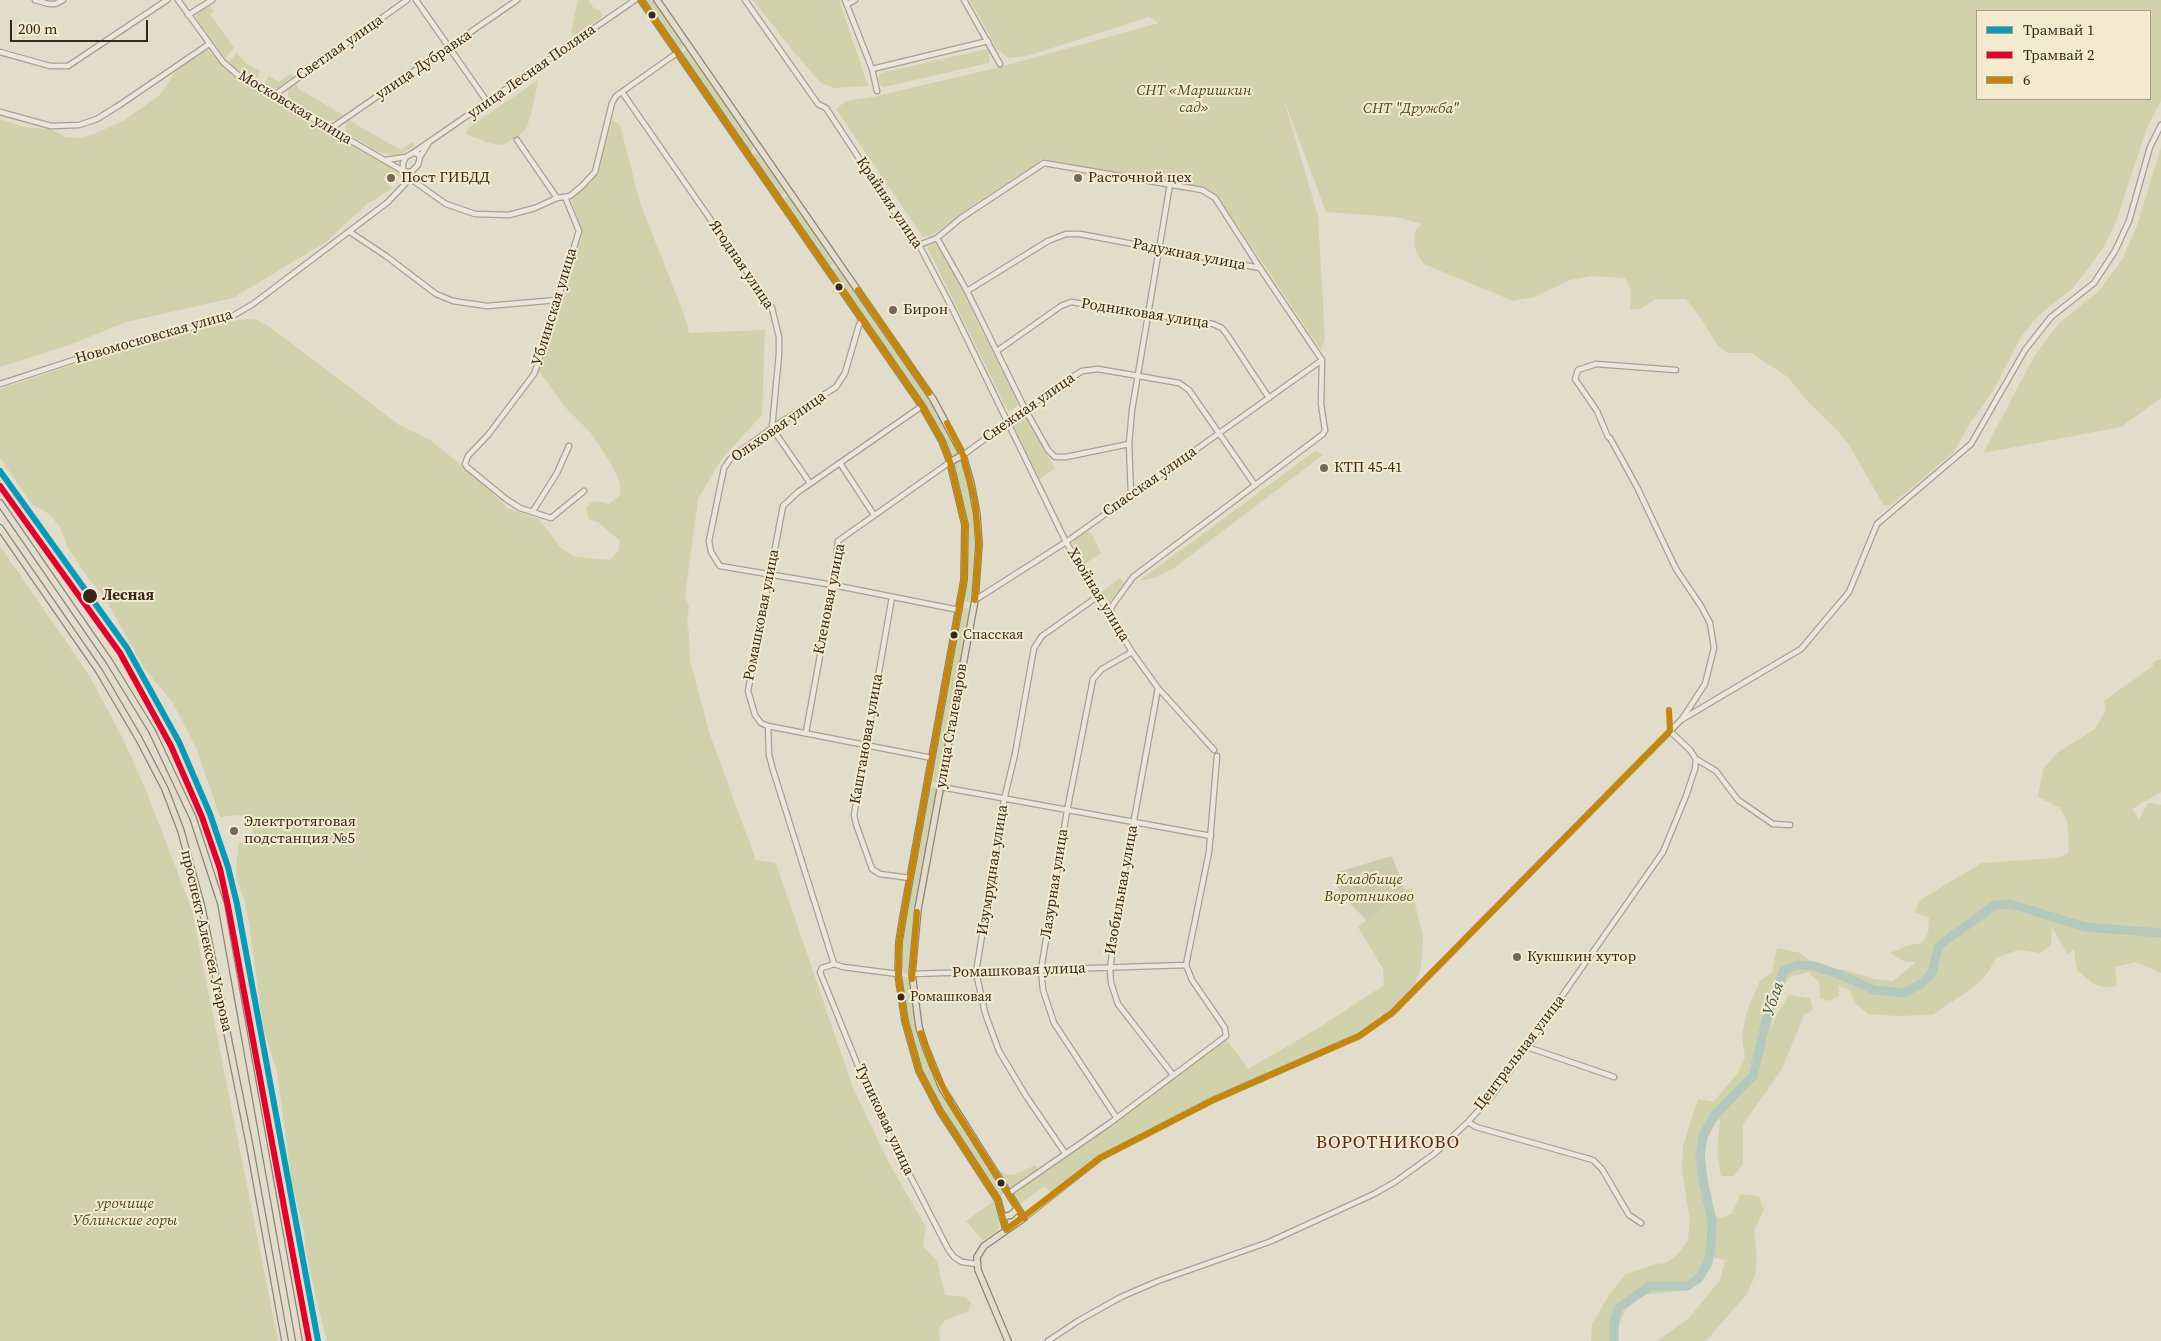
<!DOCTYPE html>
<meta charset="utf-8">
<style>
body{margin:0}
#map{position:relative;width:2161px;height:1341px;overflow:hidden;background:#e2dcca;font-family:"Source Serif 4",serif}
canvas{display:block}
.legend{position:absolute;left:1976px;top:10px;width:175px;height:90px;box-sizing:border-box;background:#f4eace;border:1px solid #a89d87;margin:0;padding:6px 9px;list-style:none;font-size:15px;color:#35291c}
.legend li{display:flex;align-items:center;gap:10px;height:25px}
.legend b{width:25px;border:1px solid #a89d87}
.scale{position:absolute;left:10px;top:20px;width:138px;height:22px;box-sizing:border-box;border:2px solid #35291c;border-top:0;padding-left:6px;font-size:15px;line-height:18px;white-space:nowrap;color:#35291c;-webkit-text-stroke:4px #f4eace;paint-order:stroke}
</style>
<div id="map">
<canvas width="2161" height="1341"></canvas>
<ul class="legend">
<li><b style="height:6px;background:#059cbc"></b>Трамвай 1</li>
<li><b style="height:6px;background:#e4002b"></b>Трамвай 2</li>
<li><b style="height:6px;background:#c68707"></b>6</li>
</ul>
<div class="scale">200 m</div>
</div>
<script>
const ctx = document.querySelector('canvas').getContext('2d');
ctx.lineJoin = 'round';
function fill(path, color) {
  ctx.fillStyle = color;
  ctx.fill(path, 'evenodd');
}
function shape(rows) {
  const path = new Path2D();
  for (const r of rows) {
    path.moveTo(r[0], r[1]);
    for (let i = 2; i < r.length; i += 2) path.lineTo(r[i], r[i + 1]);
  }
  return path;
}
function stroke(path, color, width, dash) {
  ctx.strokeStyle = color;
  ctx.lineWidth = width;
  ctx.lineCap = dash ? 'butt' : 'round';
  ctx.setLineDash(dash || []);
  ctx.stroke(path);
}
function write(font, color, halo, rows, align = 'center') {
  ctx.font = font + ' "Source Serif 4",serif';
  ctx.lineWidth = 4;
  ctx.setLineDash([]);
  ctx.textBaseline = 'middle';
  ctx.strokeStyle = halo;
  ctx.fillStyle = color;
  for (const [text, x, y, turn = 0] of rows) {
    ctx.save();
    ctx.translate(x, y);
    ctx.rotate((+turn || 0) * Math.PI / 180);
    ctx.textAlign = isNaN(turn) ? turn : align;
    if (halo) ctx.strokeText(text, 0, 0);
    ctx.fillText(text, 0, 0);
    ctx.restore();
  }
}
const green = shape([
 [578,0,588,0,595,10,598,9,602,14,601,18,574,36,571,32],
 [645,0,654,0,684,43,683,46,680,49,676,48],
 [753,0,839,0,868,86,835,88,821,83,793,51],
 [970,0,2161,0,2161,101,2148,125,2116,222,2102,250,2074,287,2037,317,2021,337,1993,391,1969,425,1954,452,1891,505,1884,506,1849,445,1837,430,1808,402,1788,377,1751,353,1727,353,1718,346,1700,317,1686,299,1656,299,1640,309,1630,310,1631,291,1625,278,1591,276,1570,280,1534,297,1513,301,1424,264,1417,254,1414,244,1415,231,1422,224,1397,217,1326,212,1283,97,1318,216,1325,340,1321,350,1219,198,1206,188,1043,159,976,203,934,234,923,237,836,109,846,101,873,97,1000,67,1159,23,1149,17,1027,56,1008,58,997,49],
 [1977,11,2150,11,2150,99,1977,99],
 [208,4,214,11,210,14,234,48,225,58,196,18,197,12],
 [207,49,237,80,400,173,401,177,389,172,384,180,392,189,367,204,326,242,233,298,126,322,72,344,0,367,0,119,24,127,50,129,66,137,81,138,94,134,123,121,160,95,180,65,187,63,189,59,202,50],
 [987,49,990,52,989,63,884,87,879,84,878,78,881,73],
 [687,50,754,145,751,151,747,150,682,57,682,53],
 [237,53,247,64,260,71,256,81,240,72,229,62],
 [291,73,294,77,278,88,269,89,263,86,269,76,279,82],
 [300,78,302,80,297,83,297,88,343,115,348,112,349,114,336,120,325,121,288,101,288,88],
 [538,80,532,110,527,127,520,135,502,145,489,143,466,134,468,128],
 [352,117,350,121,401,150,412,142,415,146,397,156,379,152,345,132,347,121],
 [611,119,620,125,640,203,684,314,689,333,765,330,762,415,721,460,698,499,685,597,689,606,687,624,689,632,690,660,709,732,756,860,776,863,853,1088,888,1161,926,1227,923,1246,937,1261,945,1295,965,1297,971,1303,969,1311,944,1321,938,1330,941,1341,327,1341,316,1298,306,1252,304,1232,292,1184,277,1072,263,1026,249,924,244,898,237,881,236,867,239,844,251,835,254,826,250,819,240,815,220,817,197,750,173,703,144,668,103,595,91,582,68,548,60,527,49,514,32,504,0,458,0,389,96,357,237,320,255,319,270,327,399,425,430,440,483,482,507,508,539,519,561,548,575,557,610,560,619,550,620,541,599,523,589,519,586,509,590,503,597,501,609,504,620,495,620,483,610,462,591,433,564,406,539,371,566,289,581,228,573,205,573,196,590,184,599,168,604,139],
 [2161,147,2161,398,2121,427,1983,453,2035,355,2059,323,2099,291,2123,258,2138,223],
 [756,152,761,154,786,191,780,196,778,195,753,159,753,155],
 [787,195,789,195,834,260,834,263,831,266,827,265,782,201],
 [939,242,1019,405,1008,411,927,247],
 [837,268,840,269,932,402,958,452,955,458,951,456,944,440,833,274,833,270],
 [1026,416,1055,469,1039,479,1013,425],
 [1315,451,1323,455,1174,568,1156,577,1139,581],
 [959,460,962,463,966,474,974,510,977,545,972,600,969,603,963,600,967,572,967,535,966,518,954,466,956,461],
 [1083,532,1091,533,1101,553,1083,565,1073,545,1074,541],
 [0,546,89,675,124,741,146,790,192,910,278,1341,0,1341],
 [1120,578,1124,583,1109,603,1099,594],
 [964,608,968,608,970,611,939,781,937,784,931,780,962,610],
 [2161,659,2161,792,2132,809,2139,819,2148,803,2161,805,2161,973,2136,962,2115,967,2117,986,2103,987,2092,983,2077,970,2074,949,2068,955,2052,927,2051,945,2040,953,2018,950,1996,958,1987,974,1973,988,1932,1015,1897,1016,1868,1014,1855,1003,1849,990,1838,985,1839,996,1829,1001,1820,998,1819,982,1808,972,1790,977,1778,993,1770,1033,1777,1014,1789,995,1810,998,1813,1010,1804,1015,1782,1069,1743,1124,1743,1164,1734,1176,1721,1176,1717,1153,1720,1121,1716,1120,1705,1144,1705,1175,1716,1216,1722,1218,1731,1214,1741,1194,1759,1196,1764,1210,1754,1231,1757,1257,1755,1276,1747,1294,1706,1341,1657,1341,1689,1318,1720,1280,1725,1260,1710,1257,1701,1274,1686,1290,1643,1295,1625,1310,1616,1333,1616,1341,1591,1341,1592,1324,1609,1295,1626,1274,1656,1264,1666,1263,1678,1254,1688,1240,1690,1221,1682,1170,1683,1146,1698,1099,1713,1102,1738,1073,1745,1057,1742,1036,1747,1011,1760,981,1772,972,1777,948,1800,953,1812,962,1837,970,1846,970,1874,979,1893,981,1916,962,1905,962,1890,953,1909,945,1922,943,1928,933,1929,918,1915,912,1920,900,1982,863,2057,858,2068,853,2069,840,2067,821,2060,808,2038,797,2043,769,2058,752,2095,729,2106,710,2104,701,2153,666,2153,662],
 [932,787,936,788,938,791,916,904,909,971,908,973,903,973,901,960,903,935,929,790],
 [1411,888,1423,936,1421,968,1415,985,1388,1012,1373,1024,1349,1036,1204,1102,1112,1148,1085,1167,1051,1194,1045,1186,1021,1203,1017,1203,1013,1196,1014,1192,1226,1039,1248,1069,1317,1029,1384,985,1383,969,1358,927,1405,890],
 [903,976,909,978,919,1035,935,1079,965,1133,1005,1191,1000,1197,946,1117,924,1075,910,1037,903,992],
 [1036,1165,1038,1170,1013,1188,1008,1187,999,1173,1002,1171,1004,1174,1013,1175],
 [994,1201,1000,1219,999,1225,997,1231,983,1241,966,1221]
]);
const cemetery = shape([
 [1392,856,1405,890,1367,921,1340,893,1334,873]
]);
const river = shape([
 [1614,1341,1614,1323,1618,1308,1650,1286,1687,1286,1698,1279,1708,1263,1711,1247,1712,1222,1703,1180,1700,1155,1703,1136,1714,1116,1753,1076,1767,1017,1784,970,1797,965,1814,966,1841,975,1874,990,1904,993,1922,983,1932,973,1938,947,1949,938,1995,905,2011,904,2085,927,2161,933]
]);
const minor = shape([
 [35,0,49,4,55,4,63,0],
 [178,0,223,62,238,75,403,171],
 [416,0,488,103],
 [745,0,818,104,826,108,901,222,919,245,952,308,1066,542,1132,652,1158,688,1214,750],
 [845,0,872,69,877,91],
 [964,0,1000,64],
 [847,4,855,0],
 [188,15,212,0],
 [0,52,50,66,68,66,167,0],
 [872,69,988,41],
 [622,92,772,308,779,337,779,354,772,428,810,483],
 [273,96,407,0],
 [0,112,51,126,79,125,97,119,118,106,209,44],
 [330,129,517,0],
 [517,140,557,198],
 [413,153,635,0],
 [413,153,418,154,420,157,418,165,411,172,403,171,403,163,406,157,413,153],
 [420,157,428,144],
 [385,160,406,157],
 [408,177,446,204,475,214,509,215,535,208,557,198,570,196,582,186,595,172,612,103,616,96,677,53],
 [565,197,579,231,537,366,534,374,488,435,468,456,465,464,467,467,506,499,520,508,551,518,584,491],
 [350,232,386,256,436,294,453,301,487,306,557,300],
 [937,238,967,291,1025,409,1048,450,1055,457,1066,457,1129,444],
 [919,245,937,238,961,218,1044,163,1202,190,1215,198,1260,268,1322,360,1321,404,1325,430,1323,434,1133,577,1112,606,1110,614],
 [967,291,1048,241,1066,234,1080,234,1260,268],
 [862,320,859,325,845,373,836,387,772,428,731,458,724,468,709,541,711,552,720,566,833,585,959,610],
 [997,351,1061,306,1071,302,1213,324,1222,328,1228,336,1269,398],
 [1676,370,1596,364,1578,370,1575,379,1597,411,1608,437,1610,438,1637,487,1676,569,1701,606,1710,623,1714,648,1705,684,1682,719],
 [0,384,98,352,231,317,253,304,388,202,405,184,408,172],
 [963,455,1048,393,1082,371,1098,369,1179,383,1189,390,1255,485],
 [840,463,874,515],
 [1131,494,1129,444,1132,410,1170,184],
 [533,511,557,473,569,446],
 [892,597,854,815,856,824,872,869,880,874,910,878],
 [975,600,1066,542,1322,360],
 [1158,688,1119,902,1110,969,1111,983,1118,1004,1173,1075],
 [768,726,932,758],
 [806,732,833,585,838,541,950,462],
 [1696,759,1716,771,1738,800,1773,824,1790,825],
 [941,787,1211,836],
 [834,964,773,770,769,755,768,726,761,723,755,715,748,691,783,506,798,492,922,406],
 [834,964,822,968,820,972,867,1088,884,1125,948,1249,954,1257,962,1262,977,1264],
 [834,964,843,967,898,974],
 [912,974,1186,965],
 [1527,1047,1614,1077],
 [1116,1117,1054,1023,1043,990,1041,970,1067,811,1093,679,1102,669,1132,652],
 [1468,1122,1476,1127,1593,1160,1602,1169,1629,1215,1641,1223],
 [1065,1153,1026,1096,999,1051,985,1013,976,972,1004,800,1015,754,1034,648,1042,636,1097,597],
 [1009,1193,1110,1123,1226,1036,1225,1028,1192,980,1186,965,1209,852,1217,756],
 [1024,1218,1100,1158,1213,1100,1359,1036,1392,1013,1681,720,1801,649,1849,592,1877,524,1971,444,2025,350,2051,317,2094,283,2115,251,2129,221,2150,147,2161,125],
 [1048,1341,1078,1321,1121,1297,1158,1281,1269,1242,1374,1194,1395,1182,1434,1154,1468,1122,1494,1093,1663,852,1686,796,1695,769,1696,759,1690,750,1670,731]
]);
const major = shape([
 [641,0,922,406,942,441,950,462,965,525,964,580,903,917,899,942,898,974,905,1021,919,1071,940,1111,998,1200,1006,1230],
 [657,0,933,399,963,455,971,483,977,515,979,544,975,600,918,909,912,974,919,1027,925,1046,942,1088,1024,1218,984,1246,977,1257,978,1270,1008,1341],
 [950,462,963,455],
 [0,503,109,661,152,731,193,818,221,904,299,1341],
 [0,528,99,671,139,739,165,789,181,831,202,908,250,1147,285,1341],
 [1003,1217,1011,1215,1018,1208]
]);
const bus1 = shape([
 [641,0,922,406,942,441,950,462,965,525,964,580,903,917,899,942,898,974,905,1021,919,1071,940,1111,998,1200,1006,1230,1100,1158,1213,1100,1359,1036,1392,1013,1670,731,1669,710],
 [858,290,929,393],
 [947,423,963,455,975,501,979,544,975,600],
 [912,979,917,912],
 [921,1033,933,1067,952,1105,1024,1218]
]);
const tram1 = shape([
 [0,471,127,648,179,742,210,814,228,867,237,904,318,1341]
]);
const tram2 = shape([
 [0,486,120,653,171,746,202,817,220,869,228,906,309,1341]
]);
const markers = [
 [652,15,4.5,"#35291c"],
 [391,178,5,"#726859"],
 [1078,178,5,"#726859"],
 [839,287,4.5,"#35291c"],
 [893,310,5,"#726859"],
 [1324,468,5,"#726859"],
 [90,596,8,"#35291c"],
 [954,635,4.5,"#35291c"],
 [234,831,5,"#726859"],
 [1517,957,5,"#726859"],
 [901,997,4.5,"#35291c"],
 [1001,1183,4.5,"#35291c"]
];
const busNames = [
 ["Спасская",963,635],
 ["Ромашковая",910,997]
];
const streetNames = [
 ["Светлая улица",340,48,-35],
 ["улица Дубравка",424,65,-34],
 ["улица Лесная Поляна",532,72,-35],
 ["Московская улица",295,108,31],
 ["Крайняя улица",889,203,56],
 ["Радужная улица",1189,255,11],
 ["Ягодная улица",741,265,56],
 ["Ублинская улица",555,307,-73],
 ["Родниковая улица",1145,314,9],
 ["Новомосковская улица",154,337,-16],
 ["Снежная улица",1029,408,-35],
 ["Ольховая улица",779,427,-35],
 ["Спасская улица",1150,482,-35],
 ["Хвойная улица",1098,595,59],
 ["Кленовая улица",830,599,-79],
 ["Ромашковая улица",762,615,-79],
 ["улица Сталеваров",952,726,-80],
 ["Каштановая улица",867,739,-80],
 ["Изумрудная улица",993,870,-81],
 ["Лазурная улица",1055,884,-81],
 ["Изобильная улица",1122,890,-80],
 ["проспект Алексея Угарова",206,941,77],
 ["Ромашковая улица",1019,971,-2],
 ["Центральная улица",1520,1053,-53],
 ["Тупиковая улица",884,1120,65]
];
const parkNames = [
 ["СНТ «Маришкин",1194,91],
 ["сад»",1194,108],
 ["СНТ \"Дружба\"",1411,109],
 ["Кладбище",1369,880],
 ["Воротниково",1369,897],
 ["урочище",125,1204],
 ["Ублинские горы",125,1221]
];
const poiNames = [
 ["Пост ГИБДД",401,178],
 ["Расточной цех",1088,178],
 ["Бирон",903,310],
 ["КТП 45-41",1334,468],
 ["Электротяговая",244,822],
 ["подстанция №5",244,839],
 ["Кукшкин хутор",1527,957]
];
const stopNames = [
 ["Лесная",102,596]
];
const waterNames = [
 ["Убля",1774,999,-71]
];
const quarterNames = [
 ["ВОРОТНИКОВО",1388,1143]
];
fill(green, '#d0d2ac');
fill(cemetery, '#cbccac');
stroke(river, '#b5c8bd', 9);
stroke(minor, '#a7a094', 7);
stroke(major, '#8c867a', 8);
stroke(minor, '#eae6db', 4.5);
stroke(major, '#e2dccd', 5.5);
stroke(bus1, '#c68707', 6);
stroke(tram1, '#059cbc', 6);
stroke(tram2, '#e4002b', 6);
for (const [x, y, r, color] of markers) {
  const dot = new Path2D();
  dot.arc(x, y, r, 0, 2 * Math.PI);
  ctx.fillStyle = color;
  ctx.fill(dot);
  stroke(dot, '#f4eace', 2);
}
write('14px', '#35291c', '#f4eace', busNames, 'left');
write('15px', '#35291c', '#f4eace', streetNames);
write('italic 15px', '#445123', '#f4eace', parkNames);
write('15px', '#35291c', '#f4eace', poiNames, 'left');
write('bold 15px', '#35291c', '#f4eace', stopNames, 'left');
write('italic 16px', '#2b5453', '#f4eace', waterNames);
ctx.letterSpacing = '1px';
write('18px', '#602c1c', '#f4eace', quarterNames);
ctx.letterSpacing = '0px';
</script>
